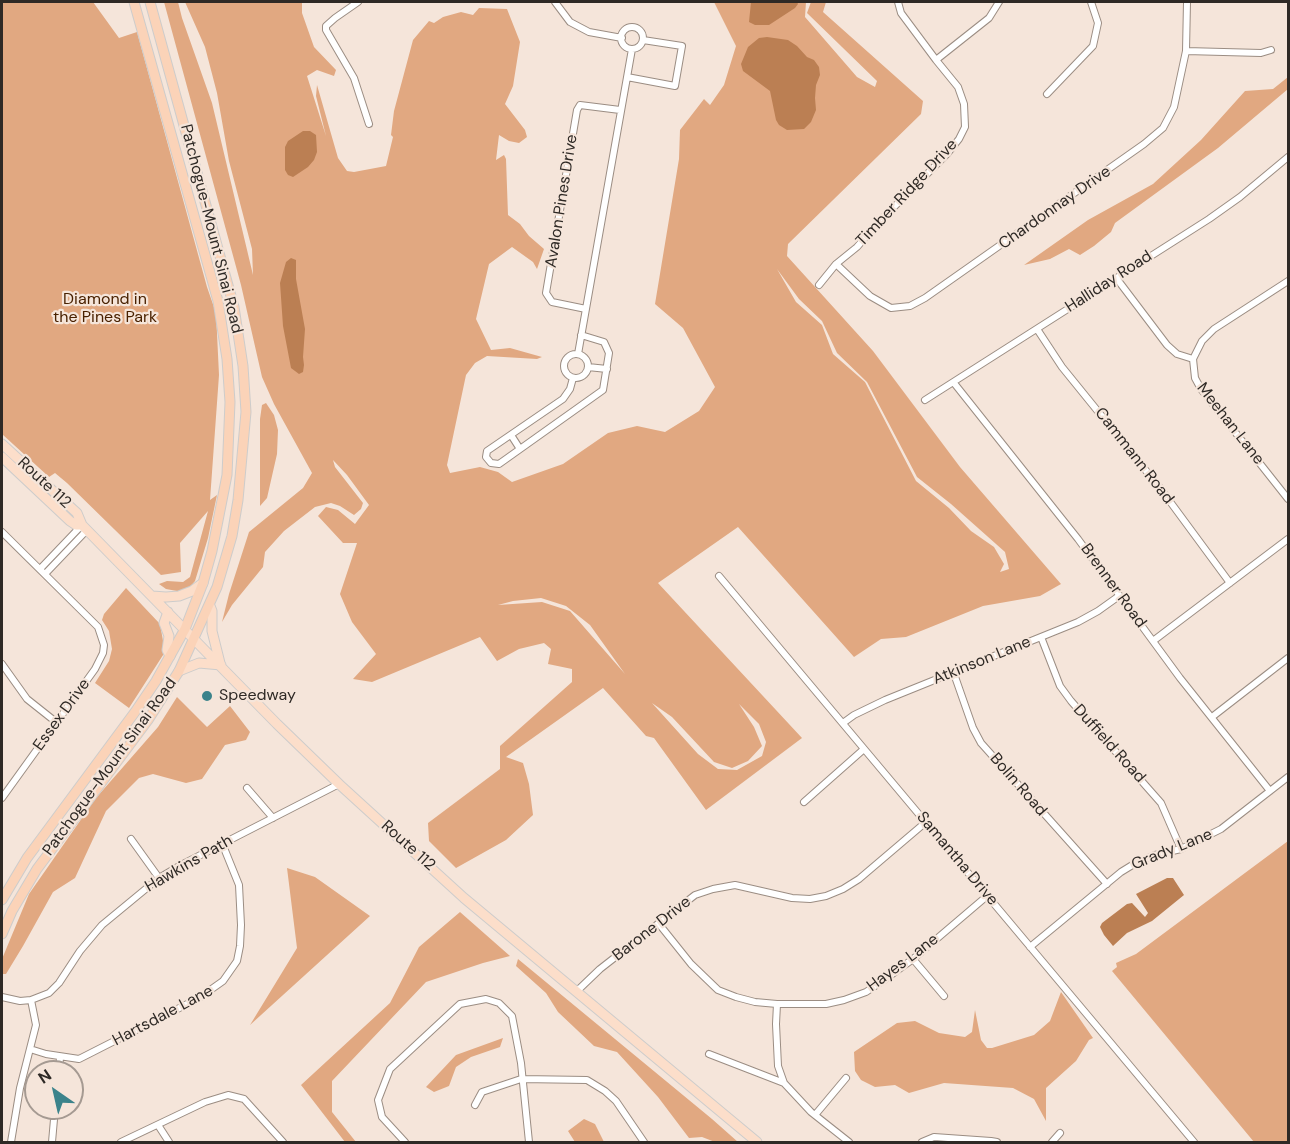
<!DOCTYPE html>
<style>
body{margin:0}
#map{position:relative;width:1290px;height:1144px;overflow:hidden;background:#f5e5da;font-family:"DM Sans",sans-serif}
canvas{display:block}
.frame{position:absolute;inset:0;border:3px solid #2e2925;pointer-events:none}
.north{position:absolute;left:24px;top:1060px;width:60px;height:60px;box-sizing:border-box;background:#f5e5da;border:2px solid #a59a92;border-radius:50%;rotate:326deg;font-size:16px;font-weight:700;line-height:24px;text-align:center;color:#2e2925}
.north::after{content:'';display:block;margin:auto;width:21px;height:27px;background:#3b838b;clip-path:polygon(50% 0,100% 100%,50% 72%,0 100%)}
</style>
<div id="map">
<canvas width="1290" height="1144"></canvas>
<div class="frame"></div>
<div class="north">N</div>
</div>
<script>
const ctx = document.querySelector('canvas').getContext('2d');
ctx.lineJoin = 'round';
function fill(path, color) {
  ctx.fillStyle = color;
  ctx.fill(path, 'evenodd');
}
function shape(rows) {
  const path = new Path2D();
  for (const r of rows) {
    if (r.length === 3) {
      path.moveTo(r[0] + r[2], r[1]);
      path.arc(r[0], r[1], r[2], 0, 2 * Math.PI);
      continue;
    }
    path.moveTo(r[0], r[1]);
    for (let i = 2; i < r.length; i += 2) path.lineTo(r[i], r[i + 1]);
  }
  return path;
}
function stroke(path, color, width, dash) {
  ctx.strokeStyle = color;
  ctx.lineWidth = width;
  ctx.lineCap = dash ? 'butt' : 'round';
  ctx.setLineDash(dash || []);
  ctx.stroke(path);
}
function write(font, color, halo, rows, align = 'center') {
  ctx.font = font + ' "DM Sans",sans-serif';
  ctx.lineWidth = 4.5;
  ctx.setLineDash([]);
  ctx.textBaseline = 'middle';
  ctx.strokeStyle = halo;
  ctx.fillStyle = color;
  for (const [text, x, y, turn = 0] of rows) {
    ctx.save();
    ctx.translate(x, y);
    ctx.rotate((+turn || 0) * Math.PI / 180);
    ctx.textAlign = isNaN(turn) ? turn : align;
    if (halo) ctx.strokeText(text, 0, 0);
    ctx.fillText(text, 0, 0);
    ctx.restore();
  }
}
const green = shape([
 [2,2,93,2,119,38,137,32,207,287,216,313,219,375,210,500,217,495,208,538,195,581,190,587,177,594,177,591,166,589,159,584,167,581,183,582,190,577,208,511,180,543,181,572,161,575,67,483,55,473,49,477,2,434],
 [164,2,178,2,182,18,212,103,253,275,252,249,229,161,217,93,205,47,185,2,302,2,302,13,314,47,336,70,334,76,317,70,307,76,326,136,316,96,317,85,338,158,347,171,354,172,386,166,393,137,391,135,394,111,413,40,429,21,434,23,443,17,461,12,473,15,479,8,507,9,520,42,513,86,505,104,525,130,527,137,519,143,509,141,499,135,496,160,504,155,506,159,508,215,520,224,529,236,544,249,537,269,533,262,512,247,489,264,476,319,491,350,510,348,542,357,537,359,487,356,475,363,466,375,447,465,450,473,480,467,498,472,512,482,563,464,608,433,637,426,665,432,699,411,715,387,683,328,655,304,679,159,680,130,704,99,710,105,724,85,736,46,714,2,806,2,805,17,857,77,875,87,877,81,807,13,811,2,826,2,823,12,923,101,921,114,788,244,787,256,873,351,960,467,1061,584,1040,596,983,606,906,637,881,639,854,657,738,527,658,583,802,738,706,810,654,738,646,736,603,688,506,757,523,763,529,784,533,815,506,840,456,868,429,841,428,823,500,769,500,746,572,682,572,669,548,664,551,649,544,643,519,649,497,661,480,637,372,682,353,679,376,654,352,622,340,594,357,543,343,543,318,516,326,507,338,510,355,524,369,505,347,475,333,460,335,467,363,503,361,509,354,515,340,506,331,503,315,507,284,531,265,552,263,567,232,605,222,622,229,594,249,532,303,488,312,473,274,404,262,377,241,285],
 [777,269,799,299,822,321,837,353,867,382,917,477,951,504,1005,552,1009,569,1000,572,1004,564,994,547,971,531,949,508,916,481,865,382,833,354,822,325,796,302],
 [541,598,566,606,590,625,625,674,570,611,542,602,498,605,513,601],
 [652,703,672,717,714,762,732,768,748,761,762,746,754,727,739,704,759,724,766,742,762,756,737,770,718,769,698,754],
 [1288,77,1288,89,1218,148,1115,223,1111,232,1094,246,1080,255,1069,249,1050,259,1024,265,1088,220,1153,184,1201,140,1245,91,1273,89],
 [266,403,274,415,278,430,277,454,267,498,260,506,260,419,262,405],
 [126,588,160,624,165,652,129,708,95,683,109,661,112,649,109,631,102,620,104,614],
 [177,697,207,727,230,706,250,732,246,740,225,745,202,779,186,783,153,774,139,778,106,811,75,878,53,892,23,946,6,974,2,974,2,959,29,894,96,798,158,727],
 [1288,841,1288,1142,1254,1142,1112,971,1117,967,1116,963,1136,954],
 [287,868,315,877,370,916,250,1025,297,948],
 [460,912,510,956,483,963,426,982,332,1081,332,1112,356,1142,345,1142,301,1085,390,1003,419,947],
 [518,959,712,1119,738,1142,715,1142,702,1137,689,1138,658,1097,617,1052,594,1046,558,1012,546,993,516,966],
 [1061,992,1093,1038,1089,1040,1076,1061,1046,1088,1046,1121,1034,1099,1013,1088,944,1083,909,1093,895,1085,875,1087,861,1080,855,1071,854,1052,897,1023,915,1021,939,1033,965,1037,972,1032,975,1010,981,1040,987,1048,992,1048,1034,1035,1050,1021],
 [503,1038,500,1047,471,1057,456,1067,449,1086,434,1092,426,1087,456,1055],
 [584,1119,595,1124,604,1142,575,1142,568,1131]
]);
const water = shape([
 [751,2,797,2,798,4,795,8,769,25,755,25,749,22],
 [767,37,788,40,797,46,807,57,814,60,819,67,820,75,816,85,815,98,816,110,811,122,804,129,787,130,779,125,776,120,770,91,743,71,741,64,748,47,759,38],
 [303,131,310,131,316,135,317,152,314,160,308,167,293,177,288,175,285,170,285,147,288,141],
 [291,258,296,260,296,279,305,329,303,357,304,365,303,372,299,374,291,368,283,326,280,283,286,262],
 [1167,878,1173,878,1184,895,1152,921,1127,933,1113,946,1104,935,1100,927,1102,923,1127,904,1132,903,1145,917,1148,913,1136,894]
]);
const minor = shape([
 [358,2,335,18,326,26,326,30,354,78,369,124],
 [555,2,570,22,589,32,622,38],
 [632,38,11],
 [1186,51,1261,53,1271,50],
 [936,60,989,18,999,2],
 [627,77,675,86,682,46,643,40],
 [1047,94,1093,46,1098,23,1091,2],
 [836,264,870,296,891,308,910,306,925,298,1144,144,1163,128,1174,107,1186,51,1187,2],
 [1117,279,1167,345,1177,354,1193,359],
 [1288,281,1214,329,1202,341,1193,359,1195,378,1201,389,1288,499],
 [819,285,836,264,857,247,877,224,947,154,959,139,965,127,964,104,958,87,936,60,901,13,898,2],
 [586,309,552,302,546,293,577,110,580,105,620,110],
 [1037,329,1062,367,1160,488,1230,583],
 [578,354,632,49],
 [576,366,12],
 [588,367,607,369],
 [573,378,570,389,563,399,487,451,486,457,491,463,499,464,603,390,609,353,604,342,581,335],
 [954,383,1078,539,1180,678,1270,791],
 [925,400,1209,219,1240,197,1288,157],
 [511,435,520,449],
 [2,532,98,627,104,645,103,653,95,669,2,798],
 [40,569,82,525],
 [45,574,87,530],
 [719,576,1194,1142],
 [1041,637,1060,686,1071,701,1161,803,1181,849],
 [1153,641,1288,539],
 [2,664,27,699,56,722],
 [953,671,973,728,981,743,1107,884],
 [1212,717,1288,658],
 [843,723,854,715,885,700,1078,622,1098,611,1119,596],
 [247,788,273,818],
 [804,802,864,749],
 [131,839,159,878],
 [659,924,691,964,718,990,736,997,755,1002,777,1004,826,1004,844,1000,866,992,884,980,913,959,987,896],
 [1030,947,1121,872,1134,864,1155,855,1181,849,1221,829,1288,777],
 [913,959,944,996],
 [576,992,600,969,695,895,713,889,735,885,792,898,810,899,826,896,843,889,859,879,926,822],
 [2,997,20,1001,31,1000,49,993,59,983,80,951,102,925,159,878,181,865,339,784],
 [777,1004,776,1024,778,1066,784,1083,811,1112,849,1142],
 [30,1049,46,1054,79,1059,199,998,223,981,237,961,240,946,241,925,239,885,222,843],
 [709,1054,784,1083],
 [59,1072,60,1057],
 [475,1105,482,1092,521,1079,587,1080,605,1091,616,1101,644,1142],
 [815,1115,846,1078],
 [158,1125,169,1142],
 [11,1142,20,1088,36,1025,31,1000],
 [52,1142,55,1108],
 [121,1142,205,1102,228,1095,244,1099,283,1142],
 [405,1142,382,1117,378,1100,390,1069,460,1004,486,999,499,1003,512,1016,521,1063,529,1142],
 [922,1142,934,1137,991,1141,997,1142],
 [1052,1142,1060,1133]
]);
const primary = shape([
 [2,444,77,513,82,525,277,724,339,784,464,898,757,1142],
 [2,457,70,521,76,525,82,525],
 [152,596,166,597,179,596,192,591,203,583],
 [210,606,212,611,212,631,220,663],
 [168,612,164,623,169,636,167,650,170,656],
 [179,671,199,663,221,665]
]);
const trunk = shape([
 [2,900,27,858,135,712,156,681,185,629,203,583,212,551,227,475,230,402,227,359,218,301,134,2],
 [2,934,12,911,37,869,148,720,179,671,217,587,232,536,238,500,246,412,243,366,234,307,150,2]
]);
const markers = [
 [207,696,6,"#3b838b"]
];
const streetNames = [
 ["Timber Ridge Drive",907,193,-47],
 ["Avalon Pines Drive",562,201,-81],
 ["Chardonnay Drive",1055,208,-35],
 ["Patchogue-Mount Sinai Road",211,229,76],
 ["Halliday Road",1109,282,-33],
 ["Meehan Lane",1230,424,52],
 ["Cammann Road",1134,456,52],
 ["Route 112",44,483,43],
 ["Brenner Road",1113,586,54],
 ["Atkinson Lane",982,661,-22],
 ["Essex Drive",62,715,-54],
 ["Duffield Road",1109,744,48],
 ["Patchogue-Mount Sinai Road",110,767,-54],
 ["Bolin Road",1018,785,49],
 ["Route 112",408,846,42],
 ["Grady Lane",1172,850,-22],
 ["Samantha Drive",957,859,50],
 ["Hawkins Path",189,864,-30],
 ["Barone Drive",652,929,-38],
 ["Hayes Lane",903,963,-37],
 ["Hartsdale Lane",163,1016,-28]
];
const parkNames = [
 ["Diamond in",105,300],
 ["the Pines Park",105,318]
];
const poiNames = [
 ["Speedway",219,696]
];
fill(green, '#e1a881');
fill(water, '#bb7f53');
stroke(minor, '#9b8d83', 8);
stroke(primary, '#cdcccb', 11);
stroke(trunk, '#cdcccb', 11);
stroke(minor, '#fff', 6);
stroke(primary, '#fcdeca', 9);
stroke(trunk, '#fbd3b8', 9);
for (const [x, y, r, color] of markers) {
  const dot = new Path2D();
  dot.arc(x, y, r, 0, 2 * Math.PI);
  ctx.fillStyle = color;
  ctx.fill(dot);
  stroke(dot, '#f5e5da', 2);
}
write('16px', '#2e2925', '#f5e5da', streetNames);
write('16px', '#492100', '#f5e5da', parkNames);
write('16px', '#2e2925', '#f5e5da', poiNames, 'left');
</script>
